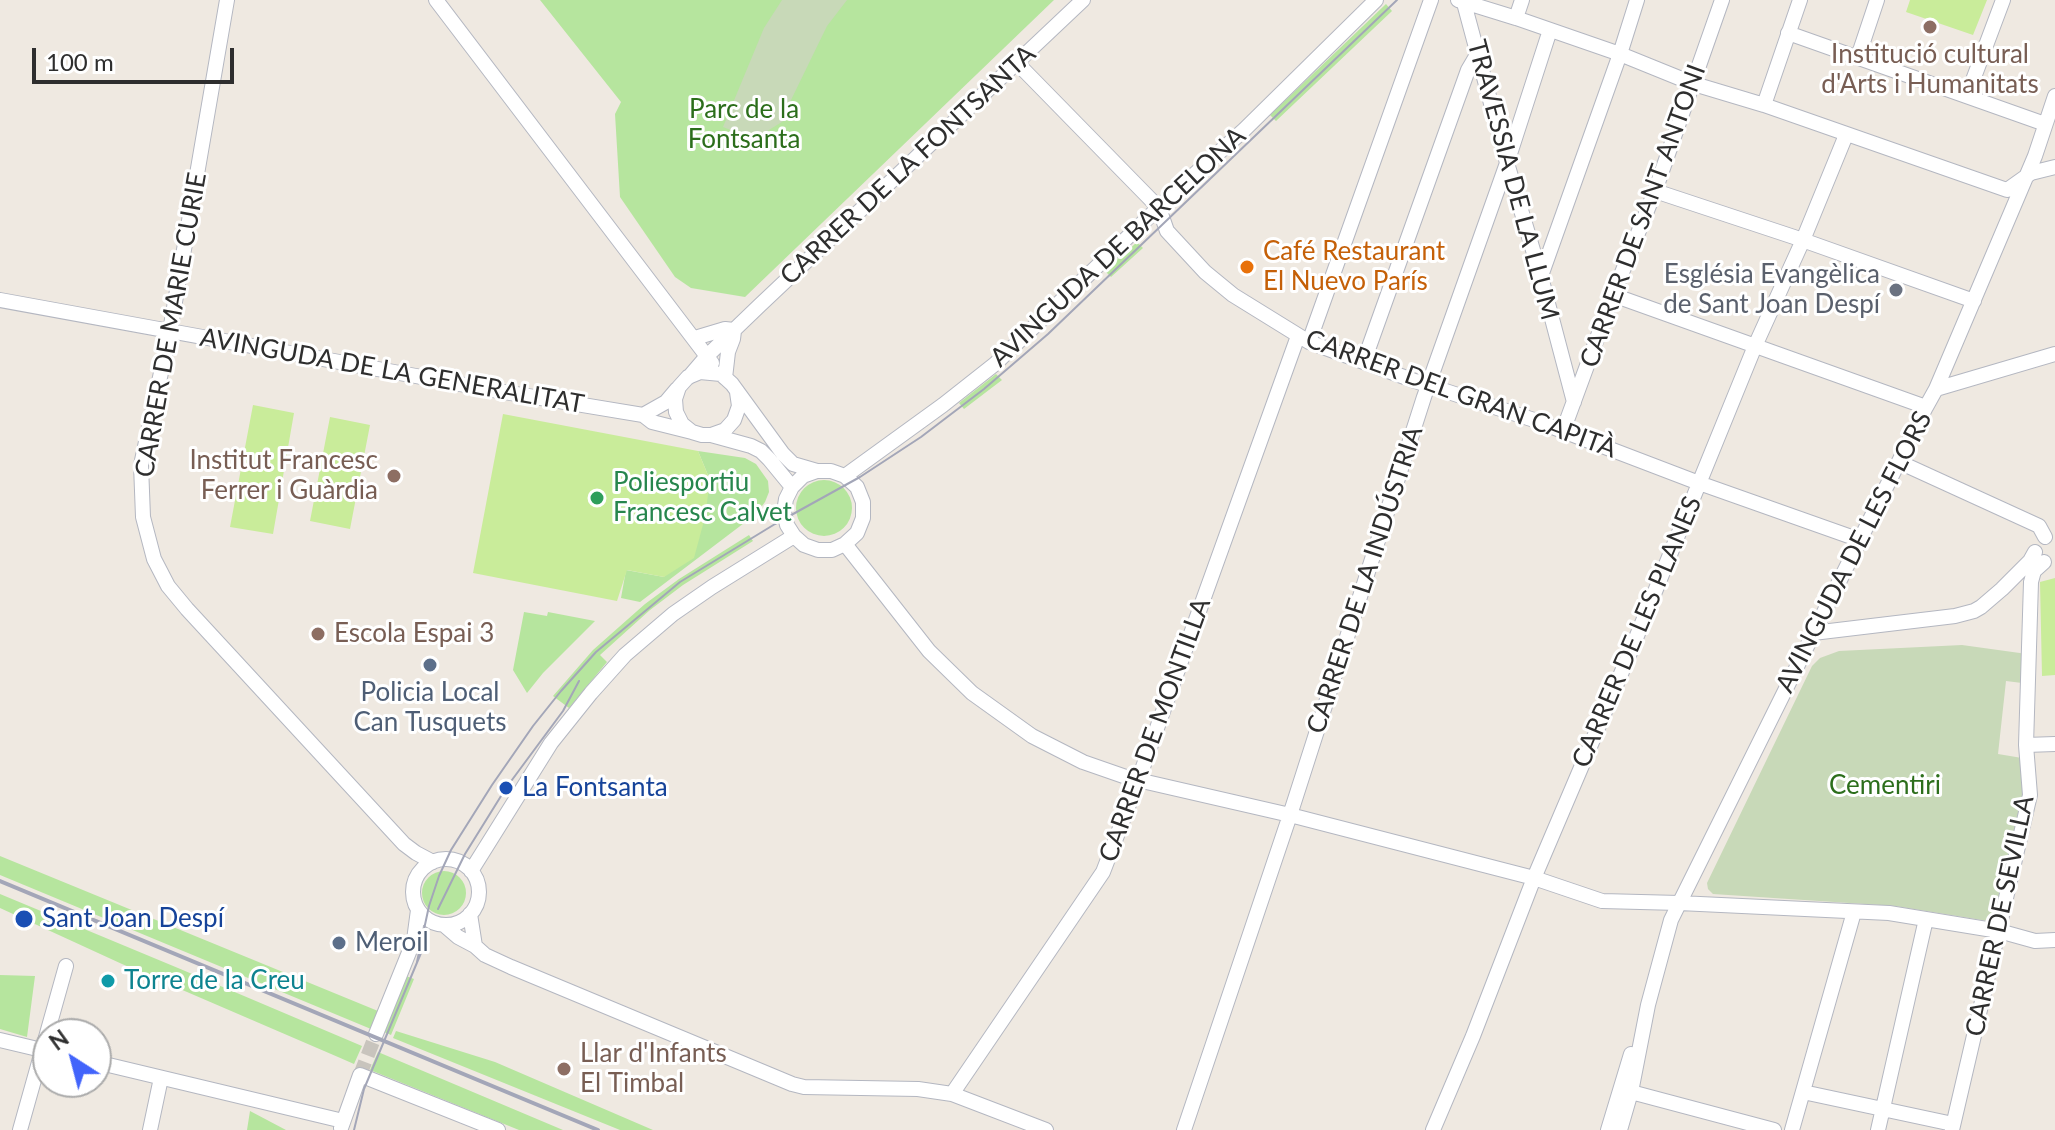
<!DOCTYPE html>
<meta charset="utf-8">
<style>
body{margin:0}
#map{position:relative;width:2055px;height:1130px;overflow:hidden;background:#efe9e1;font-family:Lato,sans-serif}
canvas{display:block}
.north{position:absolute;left:32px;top:1018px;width:80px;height:80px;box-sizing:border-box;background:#fff;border:2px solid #ababab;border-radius:50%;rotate:324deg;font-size:22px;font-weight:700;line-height:32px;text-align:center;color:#2e2e2e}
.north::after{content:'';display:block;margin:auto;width:28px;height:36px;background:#4264fb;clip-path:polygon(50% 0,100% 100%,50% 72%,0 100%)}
.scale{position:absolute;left:32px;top:48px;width:202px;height:36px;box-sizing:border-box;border:4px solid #2e2e2e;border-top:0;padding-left:10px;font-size:24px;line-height:28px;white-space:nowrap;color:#2e2e2e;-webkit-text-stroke:6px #fff;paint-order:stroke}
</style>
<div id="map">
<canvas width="2055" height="1130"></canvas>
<div class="north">N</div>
<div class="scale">100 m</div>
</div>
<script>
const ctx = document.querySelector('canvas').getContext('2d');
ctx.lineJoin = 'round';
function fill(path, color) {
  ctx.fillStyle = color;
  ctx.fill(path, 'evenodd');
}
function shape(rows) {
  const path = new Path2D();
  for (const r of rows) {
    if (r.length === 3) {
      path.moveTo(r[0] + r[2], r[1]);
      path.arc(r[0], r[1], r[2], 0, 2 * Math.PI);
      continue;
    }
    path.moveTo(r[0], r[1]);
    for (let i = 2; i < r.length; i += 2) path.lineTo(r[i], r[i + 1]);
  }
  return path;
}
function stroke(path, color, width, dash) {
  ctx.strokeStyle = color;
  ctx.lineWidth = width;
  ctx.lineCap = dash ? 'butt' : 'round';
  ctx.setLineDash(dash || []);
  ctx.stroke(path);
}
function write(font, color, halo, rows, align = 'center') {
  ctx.font = font + ' Lato,sans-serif';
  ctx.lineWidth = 6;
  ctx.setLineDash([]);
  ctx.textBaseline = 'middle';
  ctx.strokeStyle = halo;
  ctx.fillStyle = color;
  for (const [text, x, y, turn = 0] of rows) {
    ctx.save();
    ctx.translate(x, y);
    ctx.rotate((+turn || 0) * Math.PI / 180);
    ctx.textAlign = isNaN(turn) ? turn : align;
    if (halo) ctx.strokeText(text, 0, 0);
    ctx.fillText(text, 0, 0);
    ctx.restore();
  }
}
const green = shape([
 [540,0,1054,0,745,297,691,288,675,277,620,197,615,114,621,102],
 [1386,4,1392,11,1276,121,1270,115],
 [1137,242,1143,248,1111,277,1103,269,1116,257,1119,259],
 [996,374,1002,380,964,409,959,403],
 [698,451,745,458,756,464,768,481,769,492,765,502,756,514,640,602,621,598,626,570,664,577,710,480],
 [824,508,28],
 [749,535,753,541,683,585,650,610,600,655,607,662,569,708,553,696,593,650,645,604,679,579],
 [524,612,547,616,548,612,595,621,543,673,527,693,513,670],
 [0,856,378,1011,371,1029,0,875],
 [444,893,22],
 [0,894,178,968,362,1046,354,1064,338,1057,122,964,0,908],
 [0,975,35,976,27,1037,0,1029],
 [406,976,414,979,391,1035,384,1032],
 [396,1031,495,1062,653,1130,620,1130,393,1038],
 [378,1052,563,1130,519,1130,370,1070],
 [250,1111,286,1130,247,1130]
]);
const cemetery = shape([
 [782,0,847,0,827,26,791,100,785,120,764,133,756,140,723,127,764,28],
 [1962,645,2027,654,2022,683,2006,681,1998,754,2022,758,2023,805,1994,922,1895,906,1713,894,1708,889,1707,883,1812,666,1820,658,1839,651]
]);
const pitch = shape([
 [1910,0,1987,0,1973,35,1906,12],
 [253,405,294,413,273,534,230,527],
 [503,414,698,451,710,480,705,517,694,558,664,577,627,570,617,601,473,573],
 [330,417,370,425,350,529,310,521],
 [2055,578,2055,675,2042,676,2040,582]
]);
const minorTunnel = shape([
 [360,1075,376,1034]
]);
const minor = shape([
 [227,0,170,331,141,465,143,517,154,559,168,586,187,609,404,844,416,853,433,862],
 [436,0,712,363],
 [1458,0,1516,18,1620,54,1694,84,1764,105,2007,190,2031,173,2055,167],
 [1464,3,1507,163,1541,277,1574,402],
 [1516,18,1522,0],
 [1788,33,2045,124],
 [1858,57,1877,0],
 [1017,63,1159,208,1167,231,1205,272,1233,295,1309,342,1415,381,1534,420,1699,483,1860,540],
 [1967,96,2003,0],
 [1764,105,1800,0],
 [1655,191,1794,237,1974,301],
 [1541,276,1620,54,1637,0],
 [1613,295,1926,407],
 [0,300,498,391,643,415,652,422,692,432],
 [695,338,725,329,734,330],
 [1309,342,1431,0],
 [1364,361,1468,70,1478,53],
 [689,377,707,356,759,306,1083,0],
 [725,378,728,352,733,339,734,331],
 [1936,389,2055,354],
 [643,415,666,402,677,389],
 [1563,431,1613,295,1655,191,1722,0],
 [711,435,725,430,734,420,739,406,737,392],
 [1899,462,2039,526,2045,537],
 [845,476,943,405,995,364,1177,190,1244,130,1376,0],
 [792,487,769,459,761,451,751,446,711,435,702,435,692,432,682,424,676,412,675,399,679,387,688,377,700,372,721,374,732,384,783,454,793,464,817,471,831,471,845,476,857,487,863,502,863,518,857,533,845,544,832,550,818,550,804,545,794,536,787,525,784,512,786,499,792,487,803,476,817,471],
 [845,544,929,651,972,693,1032,736,1083,762,1129,778,1290,815,1534,878,1602,901,1679,903,1889,913,1999,931,2035,941,2055,940],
 [1813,633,1955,616,1974,611,1981,607,2002,589,2030,561,2035,552],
 [2026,745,2055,744],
 [446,892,33],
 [471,871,551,743,591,693,625,655,673,614,712,587,794,536],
 [470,914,475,946],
 [444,925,458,937,475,946,485,955,511,967,792,1084,804,1087,918,1089,952,1094,1046,1130],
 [376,1034,414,940,418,910],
 [0,1040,46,1051],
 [96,1062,343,1121],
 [1631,1092,1774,1130],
 [1803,1092,1953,1124],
 [952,1094,1103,872,1138,781,1298,336],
 [341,1128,360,1075,498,1130],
 [20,1130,66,966],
 [150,1130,161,1078],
 [1184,1130,1290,815,1424,397,1507,163,1550,30],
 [1433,1130,1473,1036,1534,878,1632,648,1755,346,1803,240,1846,135],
 [1608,1130,1631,1054],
 [1620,1130,1631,1092,1648,1005,1671,920,1926,407,1936,389,2035,156,2055,96],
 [1792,1130,1854,912],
 [1878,1130,1926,919],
 [1952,1130,2030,795,2026,745,2031,582,2034,571,2044,562]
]);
const tram = shape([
 [438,909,465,854,506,788,563,711,579,681],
 [417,962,429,906,439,876,451,850,492,785,533,726,561,691,596,652,680,582,775,524,860,477,921,437,984,389,1048,334,1397,0],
 [354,1130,364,1089,421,953]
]);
const rail = shape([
 [0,881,598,1130]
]);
const markers = [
 [1930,27,8,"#8d6e63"],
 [1247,267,8,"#e8710a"],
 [1896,290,8,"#6b7280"],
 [394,476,8,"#8d6e63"],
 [597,498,8,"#2e9e5b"],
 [318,634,8,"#8d6e63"],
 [430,665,8,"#5c6f8a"],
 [506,788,8,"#1a4fb4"],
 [24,919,10,"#1a4fb4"],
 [339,943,8,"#5c6f8a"],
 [108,981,8,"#0f9aa8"],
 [564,1069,8,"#8d6e63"]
];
const educationNames = [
 ["Institució cultural",1930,55,"center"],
 ["d'Arts i Humanitats",1930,85,"center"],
 ["Institut Francesc",378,461,"right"],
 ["Ferrer i Guàrdia",378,491,"right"],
 ["Escola Espai 3",334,634],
 ["Llar d'Infants",580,1054],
 ["El Timbal",580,1084]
];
const parkNames = [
 ["Parc de la",744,110],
 ["Fontsanta",744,140],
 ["Cementiri",1885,786]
];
const streetNames = [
 ["CARRER DE LA FONTSANTA",908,165,-43],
 ["TRAVESSIA DE LA LLUM",1513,180,75],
 ["CARRER DE SANT ANTONI",1643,216,-70],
 ["AVINGUDA DE BARCELONA",1118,247,-43],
 ["CARRER DE MARIE CURIE",171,325,-80],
 ["AVINGUDA DE LA GENERALITAT",392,371,10],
 ["CARRER DEL GRAN CAPITÀ",1461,394,20],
 ["AVINGUDA DE LES FLORS",1854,552,-63],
 ["CARRER DE LA INDÚSTRIA",1365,580,-72],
 ["CARRER DE LES PLANES",1637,632,-67],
 ["CARRER DE MONTILLA",1155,730,-70],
 ["CARRER DE SEVILLA",2000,916,-78]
];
const foodNames = [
 ["Café Restaurant",1263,252],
 ["El Nuevo París",1263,282]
];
const worshipNames = [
 ["Església Evangèlica",1880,275],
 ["de Sant Joan Despí",1880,305]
];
const leisureNames = [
 ["Poliesportiu",613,483],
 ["Francesc Calvet",613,513]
];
const serviceNames = [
 ["Policia Local",430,693],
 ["Can Tusquets",430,723],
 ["Meroil",355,943,"left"]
];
const transitNames = [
 ["La Fontsanta",522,788],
 ["Sant Joan Despí",42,919]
];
const cultureNames = [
 ["Torre de la Creu",124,981]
];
fill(green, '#b6e59e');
fill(cemetery, '#c8d9b8');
fill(pitch, '#c9ec9a');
stroke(minorTunnel, '#c8c4bd', 14, [14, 7]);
stroke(minor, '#b4b7c1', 16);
stroke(minor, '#fff', 14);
stroke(tram, '#a3a6b8', 2);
stroke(rail, '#a3a6b8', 4);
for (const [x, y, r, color] of markers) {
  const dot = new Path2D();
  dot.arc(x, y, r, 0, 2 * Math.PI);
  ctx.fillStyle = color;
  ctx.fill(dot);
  stroke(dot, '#fff', 3);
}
write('26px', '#785e54', '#fff', educationNames, 'left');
write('26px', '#2c6e1b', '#fff', parkNames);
write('26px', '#2e2e2e', '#fff', streetNames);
write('26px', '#c56008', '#fff', foodNames, 'left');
write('26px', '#5b616d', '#fff', worshipNames, 'right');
write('26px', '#27864d', '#fff', leisureNames, 'left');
write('26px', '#4e5e75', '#fff', serviceNames);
write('26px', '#164399', '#fff', transitNames, 'left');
write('26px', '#0d838f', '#fff', cultureNames, 'left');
</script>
